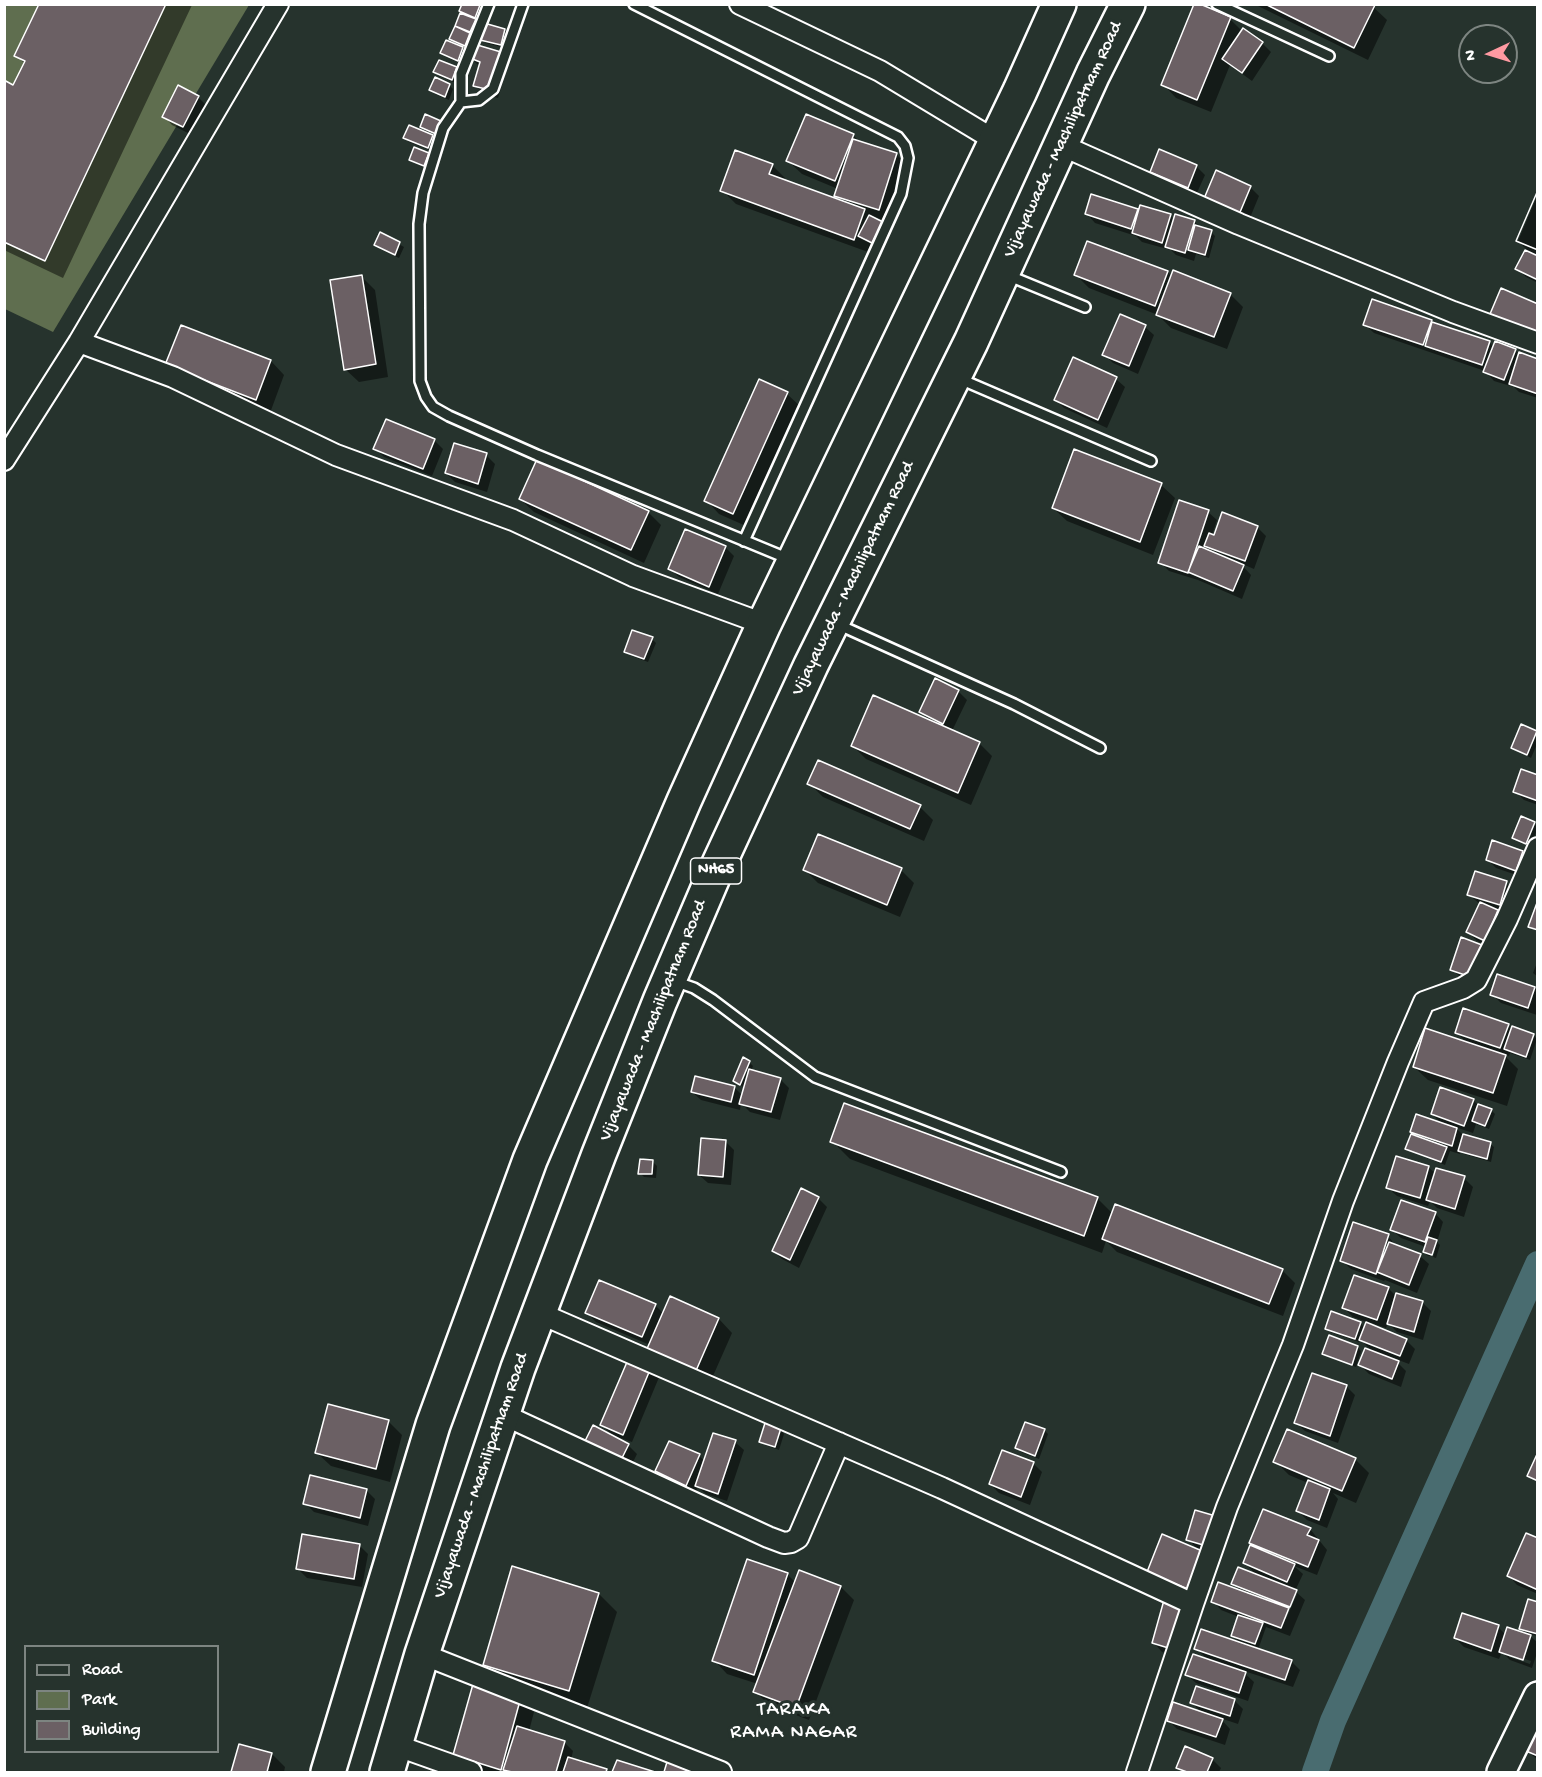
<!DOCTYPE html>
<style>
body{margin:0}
#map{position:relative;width:1542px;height:1777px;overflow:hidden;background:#26332d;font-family:"Gochi Hand",sans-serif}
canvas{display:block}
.frame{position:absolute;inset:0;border:6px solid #fff;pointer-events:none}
.legend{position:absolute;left:24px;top:1645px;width:195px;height:108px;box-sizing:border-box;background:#26332d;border:2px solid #7d8581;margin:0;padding:8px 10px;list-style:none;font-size:18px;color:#fff}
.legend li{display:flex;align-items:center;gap:12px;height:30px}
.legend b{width:30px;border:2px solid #7d8581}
.north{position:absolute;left:1458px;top:24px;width:60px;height:60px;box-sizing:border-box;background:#26332d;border:2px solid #7d8581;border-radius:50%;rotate:266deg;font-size:16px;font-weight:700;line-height:24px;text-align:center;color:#fff}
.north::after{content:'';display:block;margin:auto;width:21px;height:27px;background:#ff9aa2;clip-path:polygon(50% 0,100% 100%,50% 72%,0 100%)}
</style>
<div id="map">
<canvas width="1542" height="1777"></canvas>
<div class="frame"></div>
<ul class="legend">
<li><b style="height:8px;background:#26332d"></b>Road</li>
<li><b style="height:16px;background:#5f6e4f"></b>Park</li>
<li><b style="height:16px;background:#6b6064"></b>Building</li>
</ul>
<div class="north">N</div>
</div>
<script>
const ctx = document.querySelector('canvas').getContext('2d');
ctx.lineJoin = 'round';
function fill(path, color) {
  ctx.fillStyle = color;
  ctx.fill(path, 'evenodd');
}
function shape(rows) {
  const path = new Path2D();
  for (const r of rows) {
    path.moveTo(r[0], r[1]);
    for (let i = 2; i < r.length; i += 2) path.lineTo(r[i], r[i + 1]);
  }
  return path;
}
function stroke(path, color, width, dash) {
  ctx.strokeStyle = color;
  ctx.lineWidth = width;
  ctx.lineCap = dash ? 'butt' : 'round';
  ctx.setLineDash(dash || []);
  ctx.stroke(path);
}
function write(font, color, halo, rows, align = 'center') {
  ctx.font = font + ' "Gochi Hand",sans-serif';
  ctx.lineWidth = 6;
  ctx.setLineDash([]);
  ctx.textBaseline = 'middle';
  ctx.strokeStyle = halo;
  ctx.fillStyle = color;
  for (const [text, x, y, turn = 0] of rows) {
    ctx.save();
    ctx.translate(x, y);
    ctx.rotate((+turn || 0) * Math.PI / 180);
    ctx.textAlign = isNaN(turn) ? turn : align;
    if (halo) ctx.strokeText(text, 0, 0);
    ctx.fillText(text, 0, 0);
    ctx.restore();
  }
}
const green = shape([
 [5,5,249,5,53,332,5,309]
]);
const shadow = shape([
 [40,4,192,5,63,278,4,250,4,82,14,87,25,64,16,55],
 [464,4,478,4,483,10,469,49,458,44,466,53,462,64,446,57,442,53,460,48,451,39],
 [1254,4,1370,4,1387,20,1368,60],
 [1230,19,1243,32,1262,43,1271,52,1252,81,1230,65,1211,112,1176,98,1163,84],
 [505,30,509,34,505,48,486,43,482,39],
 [500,53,509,62,498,98,484,94,475,85,480,67,471,58],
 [440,61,457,69,461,73,456,83,439,76,435,72],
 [449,85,453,89,449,100,435,94,431,90],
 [179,87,198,97,207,106,192,135,172,125,164,116],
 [440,122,444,126,440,137,427,131,436,140,432,151,409,142,405,138,431,136,421,127],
 [853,135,861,143,896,154,910,168,892,223,874,217,874,219,886,227,876,246,871,243,868,252,736,204,722,190,772,165,785,178,784,181,842,202,836,196,838,189,802,174,788,161],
 [415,149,429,155,433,158,428,169,414,163,410,159],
 [1196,166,1205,175,1196,195,1160,181,1151,172],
 [1217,172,1251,188,1259,196,1247,225,1213,210],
 [1538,194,1538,283,1526,277,1517,269,1531,254,1518,241],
 [1137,210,1139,213,1170,216,1175,220,1176,216,1195,222,1201,228,1211,232,1215,236,1209,258,1196,254,1194,261,1176,255,1171,250,1142,242,1136,236,1095,223,1087,214],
 [381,234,404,247,399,258,380,249,376,245],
 [1088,243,1168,272,1172,277,1230,294,1243,307,1227,349,1171,328,1158,315,1089,288,1076,275],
 [362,277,375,290,388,377,359,382,345,369],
 [1431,321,1434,324,1489,342,1494,347,1515,350,1519,354,1538,360,1538,398,1519,392,1514,387,1494,381,1485,371,1374,333,1365,325],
 [182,327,271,361,284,375,270,413,181,378],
 [1145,327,1154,335,1138,374,1113,363,1104,354],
 [1116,379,1125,387,1107,428,1064,408,1055,399],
 [787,394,801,407,746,526,719,514,706,500],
 [434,440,443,449,432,476,384,457,375,448],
 [1075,451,1161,485,1175,498,1153,555,1067,521,1053,508],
 [486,455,495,464,487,492,455,482,446,473],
 [520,499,648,512,661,525,644,563,534,512],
 [1208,512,1217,520,1212,535,1215,537,1257,527,1266,536,1254,569,1240,563,1251,575,1242,599,1198,580,1169,571,1160,562],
 [725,547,734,556,718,594,679,577,670,569],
 [652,639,656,643,648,662,629,655,626,651],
 [958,691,967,700,952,731,979,743,992,756,971,805,866,759,853,746,930,722,921,712],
 [1536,733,1538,742,1531,758,1513,748],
 [1538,776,1538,805,1524,800,1515,791],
 [809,783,920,807,933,820,924,841,823,797],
 [1534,823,1538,828,1530,846,1518,842,1514,838],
 [1522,853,1531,861,1525,878,1496,868,1487,859],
 [805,870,901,870,914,883,900,917,818,883],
 [1506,883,1515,892,1508,913,1495,909,1506,920,1494,948,1477,941,1468,932,1480,904,1469,895],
 [1481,946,1490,955,1480,985,1461,978,1452,969],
 [1538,960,1538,977,1533,973],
 [1535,988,1538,991,1537,1015,1501,1003,1492,994],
 [1508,1025,1512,1029,1533,1035,1537,1039,1530,1060,1510,1053,1509,1056,1502,1053,1518,1069,1507,1106,1428,1080,1414,1067,1468,1044,1456,1032],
 [749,1062,753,1066,751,1071,780,1079,789,1088,780,1120,750,1112,741,1103,740,1110,701,1100,692,1092,734,1087,743,1096,745,1088,734,1081],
 [1473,1100,1478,1105,1491,1110,1495,1114,1489,1129,1476,1124,1473,1133,1455,1127,1464,1136,1490,1144,1494,1147,1491,1162,1464,1154,1461,1152,1460,1154,1450,1151,1445,1165,1411,1152,1407,1149,1418,1138,1412,1131,1443,1125,1432,1114],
 [725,1141,734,1150,731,1185,708,1183,699,1175],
 [832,1141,1097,1198,1113,1214,1282,1270,1295,1283,1283,1316,1117,1252,1106,1241,1102,1253,850,1159],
 [653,1162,657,1166,656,1178,644,1177,640,1173],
 [1428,1167,1436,1174,1464,1178,1473,1187,1464,1217,1437,1208,1430,1201,1428,1206,1397,1196,1388,1188],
 [818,1198,827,1207,799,1268,782,1259,773,1251],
 [1435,1213,1443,1222,1437,1242,1440,1245,1436,1258,1433,1257,1435,1251,1433,1249,1430,1256,1428,1256,1424,1252,1426,1247,1401,1238,1392,1230],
 [1388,1236,1396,1246,1420,1256,1429,1264,1417,1293,1385,1280,1384,1281,1351,1269,1342,1261],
 [600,1282,655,1305,664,1314,671,1298,719,1319,732,1333,709,1385,650,1345,596,1322,587,1313],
 [1388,1288,1397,1297,1422,1302,1431,1311,1423,1340,1397,1332,1388,1323,1386,1328,1371,1323,1370,1325,1406,1340,1415,1349,1409,1364,1393,1358,1406,1371,1401,1387,1369,1374,1360,1365,1374,1353,1360,1339,1359,1342,1330,1332,1326,1328,1360,1323,1365,1328,1367,1322,1353,1317,1344,1308],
 [1357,1347,1361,1351,1356,1367,1328,1357,1324,1353],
 [631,1357,660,1375,632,1442,612,1435,602,1425],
 [1346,1386,1355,1395,1338,1443,1305,1431,1296,1423],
 [388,1421,402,1435,390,1482,331,1466,317,1453],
 [766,1425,781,1430,784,1434,779,1450,765,1445,761,1441],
 [1044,1430,1048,1434,1039,1459,1021,1452,1017,1448],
 [587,1441,628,1445,637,1454,630,1468,595,1450],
 [735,1442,744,1450,727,1501,706,1494,698,1487,695,1493,666,1480,657,1471,699,1456,705,1461],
 [1355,1459,1369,1473,1356,1503,1333,1493,1338,1499,1327,1528,1307,1520,1298,1511,1308,1483,1289,1475,1275,1461],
 [1033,1463,1042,1472,1030,1505,999,1493,990,1484],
 [366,1490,375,1499,368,1526,314,1512,305,1503],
 [1218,1519,1201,1598,1158,1581,1149,1572,1199,1551,1188,1539],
 [1310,1529,1327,1550,1317,1575,1294,1566,1303,1574,1295,1591,1305,1600,1290,1636,1266,1627,1258,1650,1291,1661,1300,1670,1293,1687,1241,1670,1254,1682,1248,1701,1196,1683,1187,1675,1208,1660,1196,1648,1241,1644,1233,1636,1239,1617,1221,1610,1213,1601,1241,1592,1233,1583,1258,1577,1245,1563,1259,1550,1251,1543],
 [1294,1594,1297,1594,1286,1619,1284,1618],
 [1538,1540,1538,1594,1517,1585,1509,1576],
 [359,1545,368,1554,362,1587,307,1578,298,1569],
 [787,1574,796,1583,841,1587,854,1600,809,1720,769,1705,755,1691,758,1684,727,1674,714,1660],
 [599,1594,617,1612,587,1708,503,1682,485,1664],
 [1165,1602,1183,1658,1162,1652,1154,1643],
 [1538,1604,1538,1636,1528,1634,1538,1643,1538,1650,1532,1668,1510,1660,1502,1652,1499,1659,1464,1647,1455,1638,1498,1627,1506,1635,1527,1635,1521,1629],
 [1509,1654,1531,1661,1530,1664,1509,1657],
 [520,1699,534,1712,529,1731,565,1743,573,1751,571,1760,608,1772,482,1772,468,1768,455,1755],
 [1234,1700,1243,1709,1238,1724,1220,1718,1230,1729,1225,1745,1177,1729,1168,1720,1203,1714,1192,1703],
 [1538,1736,1538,1760,1527,1751],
 [240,1746,272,1754,285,1767,284,1772,233,1772],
 [1212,1759,1221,1768,1219,1772,1182,1772,1178,1768]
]);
const canal = shape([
 [1315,1772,1333,1721,1538,1264]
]);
const building = shape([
 [39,4,166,4,45,261,4,242,4,80,13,85,25,61,14,56,39,4],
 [462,4,480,5,475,18,459,11,462,4],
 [1194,4,1200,4,1231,17,1197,100,1161,85,1194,4],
 [1265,4,1374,4,1375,5,1354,48,1265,4],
 [460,13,476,19,470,32,455,26,460,13],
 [484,23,505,29,501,45,480,40,484,23],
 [455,26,470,33,465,46,449,39,455,26],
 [1243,28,1263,42,1242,73,1222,59,1243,28],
 [446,40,463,47,458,61,440,53,446,40],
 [474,44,501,52,490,90,473,86,480,62,470,58,474,44],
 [439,60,457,67,452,80,433,72,439,60],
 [435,77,450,84,445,97,429,90,435,77],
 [178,85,199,96,183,127,162,117,178,85],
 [425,114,441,121,436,134,420,127,425,114],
 [806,114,854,134,835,181,786,161,806,114],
 [409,125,433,135,428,148,403,138,409,125],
 [853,139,897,153,879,210,834,196,853,139],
 [414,147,429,153,424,166,409,160,414,147],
 [1159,149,1197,165,1188,188,1150,172,1159,149],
 [735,150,773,164,769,174,865,209,854,240,720,191,735,150],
 [1216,170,1251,186,1238,217,1203,201,1216,170],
 [1538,190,1538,250,1516,241,1538,190],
 [1538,190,1538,250,1516,241,1538,190],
 [1091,194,1138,209,1131,229,1085,214,1091,194],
 [1140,205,1171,214,1162,243,1132,233,1140,205],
 [1175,214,1195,220,1185,253,1165,247,1175,214],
 [869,215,883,222,872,243,858,236,869,215],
 [1195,225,1212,230,1205,255,1188,250,1195,225],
 [380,232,400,242,395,255,374,245,380,232],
 [1087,241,1168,271,1155,306,1074,275,1087,241],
 [1525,250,1538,256,1538,280,1515,269,1525,250],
 [1173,270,1231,293,1214,337,1156,315,1173,270],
 [362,275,376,364,344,370,330,280,362,275],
 [1501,288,1538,304,1538,334,1490,314,1501,288],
 [1372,299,1432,320,1423,345,1363,325,1372,299],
 [1120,314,1146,325,1129,366,1102,355,1120,314],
 [1432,322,1490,341,1482,365,1425,346,1432,322],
 [181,325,271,360,256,400,165,365,181,325],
 [1495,341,1516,349,1504,380,1483,372,1495,341],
 [1519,352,1538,359,1538,394,1509,384,1519,352],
 [1073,357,1117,377,1098,420,1054,400,1073,357],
 [759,379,788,392,733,514,704,501,759,379],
 [386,419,435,439,423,469,373,449,386,419],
 [454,443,487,453,478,484,445,473,454,443],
 [1074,449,1162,483,1140,542,1052,508,1074,449],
 [537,459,649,511,631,550,519,499,537,459],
 [1179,500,1209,510,1188,573,1158,563,1179,500],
 [1222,512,1258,526,1245,561,1204,546,1209,533,1214,535,1222,512],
 [685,529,726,546,709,587,668,569,685,529],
 [1199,546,1244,565,1233,591,1188,572,1199,546],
 [632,630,653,637,644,659,624,652,632,630],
 [935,678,959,690,943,724,919,712,935,678],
 [873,695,980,742,958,793,851,746,873,695],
 [1521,724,1537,731,1527,755,1511,748,1521,724],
 [818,760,921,805,910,829,807,784,818,760],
 [1521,769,1538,775,1538,801,1513,792,1521,769],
 [1521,816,1535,822,1526,844,1512,838,1521,816],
 [818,834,902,868,887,905,803,870,818,834],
 [1492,840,1523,851,1516,871,1486,860,1492,840],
 [1475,871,1507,881,1500,905,1467,895,1475,871],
 [1538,900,1538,930,1528,927,1538,900],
 [1480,902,1498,910,1485,941,1466,932,1480,902],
 [1461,937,1482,945,1471,977,1450,970,1461,937],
 [1497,974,1535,987,1528,1008,1490,995,1497,974],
 [1463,1008,1509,1024,1500,1048,1455,1033,1463,1008],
 [1512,1026,1534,1034,1526,1057,1504,1049,1512,1026],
 [1425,1028,1506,1055,1493,1093,1413,1067,1425,1028],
 [743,1057,750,1061,740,1085,733,1081,743,1057],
 [749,1069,781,1078,771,1112,739,1104,749,1069],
 [695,1076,735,1086,731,1102,691,1092,695,1076],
 [1440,1087,1474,1099,1464,1126,1431,1114,1440,1087],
 [844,1103,1098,1197,1084,1236,830,1142,844,1103],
 [1478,1104,1492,1109,1485,1126,1472,1121,1478,1104],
 [1416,1114,1457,1128,1452,1146,1410,1132,1416,1114],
 [1411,1134,1447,1147,1441,1162,1405,1149,1411,1134],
 [1463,1134,1491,1142,1487,1159,1458,1151,1463,1134],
 [701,1138,726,1140,723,1177,698,1175,701,1138],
 [1396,1156,1429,1166,1420,1198,1386,1188,1396,1156],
 [640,1159,653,1160,652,1174,638,1174,640,1159],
 [1436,1168,1465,1176,1455,1209,1426,1200,1436,1168],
 [801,1188,819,1197,790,1260,772,1251,801,1188],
 [1401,1200,1436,1212,1425,1242,1390,1230,1401,1200],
 [1115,1204,1283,1269,1269,1304,1102,1239,1115,1204],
 [1353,1222,1389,1234,1376,1274,1340,1261,1353,1222],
 [1428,1237,1437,1240,1432,1255,1423,1252,1428,1237],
 [1389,1242,1421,1254,1409,1285,1377,1272,1389,1242],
 [1354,1275,1389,1287,1377,1320,1342,1308,1354,1275],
 [599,1280,656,1304,642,1337,585,1313,599,1280],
 [1396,1293,1423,1301,1414,1332,1387,1324,1396,1293],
 [670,1296,719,1318,695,1373,646,1351,670,1296],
 [1331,1311,1361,1322,1355,1339,1325,1329,1331,1311],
 [1366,1322,1407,1339,1400,1356,1359,1340,1366,1322],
 [1329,1335,1358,1346,1352,1365,1322,1354,1329,1335],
 [1365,1348,1399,1361,1392,1379,1358,1365,1365,1348],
 [630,1355,652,1365,623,1435,600,1425,630,1355],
 [1312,1373,1347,1385,1330,1436,1294,1423,1312,1373],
 [328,1404,389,1420,376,1469,315,1453,328,1404],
 [1025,1422,1045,1429,1035,1456,1015,1448,1025,1422],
 [765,1423,781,1428,775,1447,759,1442,765,1423],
 [593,1425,629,1444,621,1460,585,1441,593,1425],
 [1287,1429,1356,1458,1342,1491,1273,1462,1287,1429],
 [713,1433,736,1440,718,1494,695,1486,713,1433],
 [669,1441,700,1454,686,1486,655,1471,669,1441],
 [1002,1450,1034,1462,1021,1497,989,1484,1002,1450],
 [1538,1452,1538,1481,1527,1476,1538,1452],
 [310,1475,367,1489,360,1518,303,1504,310,1475],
 [1308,1480,1330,1489,1319,1520,1296,1511,1308,1480],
 [1263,1509,1311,1528,1307,1535,1319,1540,1308,1567,1249,1543,1263,1509],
 [1195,1510,1219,1517,1210,1547,1186,1540,1195,1510],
 [1526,1533,1538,1538,1538,1590,1507,1576,1526,1533],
 [302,1534,360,1544,354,1579,296,1569,302,1534],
 [1162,1534,1207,1553,1192,1591,1147,1572,1162,1534],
 [1250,1545,1295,1564,1287,1582,1243,1563,1250,1545],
 [747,1559,788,1573,754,1675,712,1661,747,1559],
 [512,1566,599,1593,569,1691,483,1665,512,1566],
 [1238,1567,1297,1590,1290,1607,1231,1584,1238,1567],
 [799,1570,841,1586,796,1708,753,1692,799,1570],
 [1218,1582,1289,1608,1281,1628,1211,1602,1218,1582],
 [1528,1599,1538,1602,1538,1634,1519,1629,1528,1599],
 [1164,1600,1187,1607,1175,1650,1152,1643,1164,1600],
 [1462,1613,1499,1625,1491,1651,1454,1638,1462,1613],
 [1238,1615,1263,1623,1255,1644,1231,1636,1238,1615],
 [1507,1627,1531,1635,1523,1660,1499,1652,1507,1627],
 [1201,1629,1292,1660,1285,1680,1194,1649,1201,1629],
 [1193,1654,1246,1672,1239,1693,1185,1675,1193,1654],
 [473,1684,521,1697,501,1770,453,1755,473,1684],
 [1196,1686,1235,1699,1230,1716,1190,1703,1196,1686],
 [1173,1702,1223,1719,1216,1737,1167,1721,1173,1702],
 [517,1726,565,1741,556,1772,512,1772,503,1770,517,1726],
 [1533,1733,1538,1734,1538,1756,1526,1751,1533,1733],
 [239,1744,272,1753,267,1772,231,1772,239,1744],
 [1185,1746,1213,1758,1207,1772,1187,1772,1176,1768,1185,1746],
 [568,1757,607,1769,606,1772,563,1772,568,1757],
 [617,1760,655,1772,612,1772,617,1760],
 [667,1762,698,1772,664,1772,667,1762]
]);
const lane = shape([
 [489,4,461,74,461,102,443,128,423,193,419,224,420,381,426,397,433,407,449,416,537,455,789,559],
 [634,4,898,137,905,146,908,158,901,194,744,541],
 [1217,4,1329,56],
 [461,102,479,100,493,89,523,4],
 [1007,275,1085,307],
 [960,379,1151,461],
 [837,624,1014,704,1100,748],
 [674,981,694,988,713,1000,815,1077,1061,1172]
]);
const street = shape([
 [740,4,880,71,996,141],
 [1061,145,1239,224,1453,312,1538,343],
 [79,342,173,377,336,455,513,520,633,576,764,624],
 [4,460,79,342,278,4],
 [539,1313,942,1488,1193,1604],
 [502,1414,768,1537,784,1543,791,1542,798,1538,839,1443],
 [422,1654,721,1772],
 [395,1745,471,1772],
 [1137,1772,1193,1604,1227,1507,1293,1345,1343,1201,1398,1062,1424,1002,1463,988,1476,980,1507,919,1538,848]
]);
const secondary = shape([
 [1501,1772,1538,1696]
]);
const highway = shape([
 [328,1772,433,1425,530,1160,684,801,764,624,1020,91,1059,4],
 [387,1772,422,1654,518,1368,599,1154,660,1001,716,870,811,665,971,342,1093,74,1128,4]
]);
const shields = [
 [716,871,51]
];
const shieldNames = [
 ["NH65",716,871]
];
const streetNames = [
 ["Vijayawada - Machilipatnam Road",1064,140,-65],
 ["Vijayawada - Machilipatnam Road",854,579,-64],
 ["Vijayawada - Machilipatnam Road",654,1021,-68],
 ["Vijayawada - Machilipatnam Road",482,1476,-71]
];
const neighbourhoodNames = [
 ["TARAKA",794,1711],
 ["RAMA NAGAR",794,1734]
];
fill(green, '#5f6e4f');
fill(shadow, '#0007');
stroke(canal, '#496c70', 26);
fill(building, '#6b6064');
stroke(building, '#fff', 1.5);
stroke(lane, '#fff', 14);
stroke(street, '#fff', 24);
stroke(secondary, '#fff', 32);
stroke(highway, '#fff', 38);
stroke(lane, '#26332d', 9);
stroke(street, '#26332d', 20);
stroke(secondary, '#26332d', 27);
stroke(highway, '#26332d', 33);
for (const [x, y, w] of shields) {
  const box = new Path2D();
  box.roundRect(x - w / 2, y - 13, w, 26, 4.5);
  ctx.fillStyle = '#26332d';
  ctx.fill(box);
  stroke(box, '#fff', 1.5);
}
write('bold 16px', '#fff', null, shieldNames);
write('18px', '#fff', '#26332d', streetNames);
ctx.letterSpacing = '1.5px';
write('20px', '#fff', '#26332d', neighbourhoodNames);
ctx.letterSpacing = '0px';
</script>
